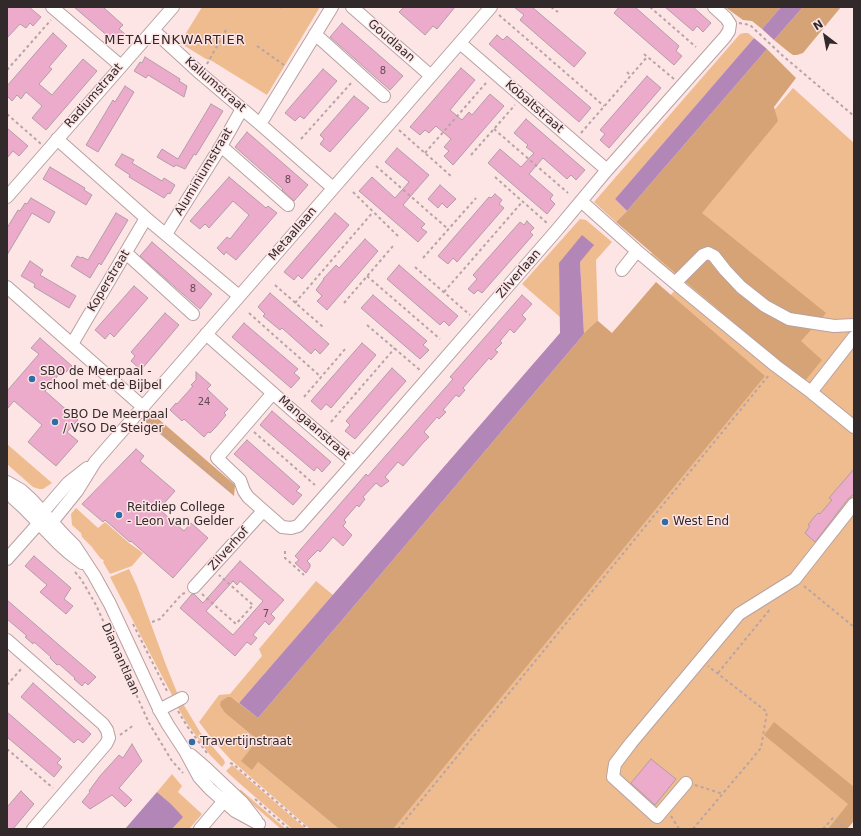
<!DOCTYPE html>
<style>
body{margin:0}
#map{position:relative;width:861px;height:836px;overflow:hidden;background:#fde4e5;font-family:"DejaVu Sans",sans-serif}
canvas{display:block}
.frame{position:absolute;inset:0;border:8px solid #32292a;pointer-events:none}
.north{position:absolute;left:805px;top:16px;width:40px;height:40px;-webkit-text-stroke:3px #fde4e5;paint-order:stroke;rotate:328deg;font-size:11px;font-weight:700;line-height:16px;text-align:center;color:#32292a}
.north::after{content:'';display:block;margin:auto;width:14px;height:18px;background:#32292a;clip-path:polygon(50% 0,100% 100%,50% 72%,0 100%)}
</style>
<div id="map">
<canvas width="861" height="836"></canvas>
<div class="frame"></div>
<div class="north">N</div>
</div>
<script>
const ctx = document.querySelector('canvas').getContext('2d');
ctx.lineJoin = 'round';
function fill(path, color) {
  ctx.fillStyle = color;
  ctx.fill(path, 'evenodd');
}
function shape(rows) {
  const path = new Path2D();
  for (const r of rows) {
    path.moveTo(r[0], r[1]);
    for (let i = 2; i < r.length; i += 2) path.lineTo(r[i], r[i + 1]);
  }
  return path;
}
function stroke(path, color, width, dash) {
  ctx.strokeStyle = color;
  ctx.lineWidth = width;
  ctx.lineCap = dash ? 'butt' : 'round';
  ctx.setLineDash(dash || []);
  ctx.stroke(path);
}
function write(font, color, halo, rows, align = 'center') {
  ctx.font = font + ' "DejaVu Sans",sans-serif';
  ctx.lineWidth = 3;
  ctx.setLineDash([]);
  ctx.textBaseline = 'middle';
  ctx.strokeStyle = halo;
  ctx.fillStyle = color;
  for (const [text, x, y, turn = 0] of rows) {
    ctx.save();
    ctx.translate(x, y);
    ctx.rotate((+turn || 0) * Math.PI / 180);
    ctx.textAlign = isNaN(turn) ? turn : align;
    if (halo) ctx.strokeText(text, 0, 0);
    ctx.fillText(text, 0, 0);
    ctx.restore();
  }
}
const green = shape([
 [202,7,320,7,267,95,212,61,206,59,180,43],
 [744,33,748,33,754,38,615,199,627,211,616,222,594,202,740,34],
 [793,88,854,143,854,802,831,829,349,829,271,761,681,283,649,256],
 [580,219,586,220,612,242,596,260,598,320,584,333,580,262,559,263,560,317,522,284],
 [7,444,52,483,43,489,39,489,33,487,7,464],
 [76,508,98,528,105,522,129,543,143,553,132,566,110,574,103,562,104,561,102,559,101,559,91,546,82,537,81,533,72,525,71,514],
 [129,569,137,586,166,665,178,695,173,697,110,577],
 [316,581,333,595,239,703,231,697,227,697,221,701,225,713,254,737,255,743,242,761,258,762,339,829,310,829,230,759,212,739,199,722,219,695,230,694,262,656,259,649],
 [182,702,200,732,224,760,225,763,222,767,210,755,186,722,177,706],
 [232,765,261,790,306,829,292,829,238,782,226,771],
 [172,774,182,786,178,792,202,814,189,829,172,829,182,817,171,804,157,792],
 [240,790,241,790,286,829,281,829,238,792]
]);
const forest = shape([
 [725,7,781,7,762,29,752,21,743,20],
 [803,7,841,7,803,53,797,55,793,55,790,53,774,40],
 [767,49,796,78,774,107,778,121,702,213,826,313,801,341,822,360,804,382,680,277,616,222,627,211],
 [656,282,765,376,393,829,339,829,258,762,252,770,241,761,255,743,254,737,225,713,220,705,221,701,227,697,231,697,258,718,343,619,584,334,584,333,598,320,598,321,612,333],
 [148,410,235,485,234,496,141,418],
 [774,722,854,787,854,821,847,829,828,829,848,804,764,735]
]);
const water = shape([
 [781,7,803,7,774,40,762,29],
 [754,38,767,49,627,211,615,199],
 [582,235,594,245,580,262,584,334,343,619,258,718,239,703,560,333,559,263],
 [157,792,171,804,183,817,172,829,125,829]
]);
const building = shape([
 [7,7,29,7,41,17,33,26,30,23,26,28,20,24,7,38,7,7],
 [74,7,103,7,123,25,119,29,125,34,117,44,74,7],
 [404,7,455,7,437,29,433,26,425,35,399,12,404,7],
 [514,7,532,7,586,53,574,67,520,20,524,15,514,7],
 [619,7,635,7,679,46,676,51,682,56,674,65,614,13,619,7],
 [665,7,693,7,711,23,703,32,697,26,693,31,665,7],
 [342,23,403,76,390,90,330,37,342,23],
 [53,33,67,46,49,67,52,69,39,84,52,95,83,59,97,71,46,130,32,118,42,106,26,92,21,99,17,95,12,101,7,96,7,86,53,33],
 [497,35,503,40,507,36,591,108,579,122,489,44,497,35],
 [145,57,180,79,179,81,187,86,184,97,148,75,146,78,134,71,140,62,142,63,145,57],
 [461,68,475,80,450,110,462,120,469,112,472,115,490,94,504,106,453,165,444,156,449,151,444,147,451,139,436,126,429,133,425,130,420,135,410,127,461,68],
 [323,69,337,81,304,119,300,116,295,121,285,113,323,69],
 [647,76,661,88,609,148,600,140,605,134,600,130,647,76],
 [125,86,134,92,98,152,86,145,113,100,115,102,125,86],
 [354,96,369,108,330,152,320,144,324,139,320,135,354,96],
 [211,104,223,111,196,155,194,154,185,169,176,165,174,167,157,157,162,149,178,159,211,104],
 [526,119,585,170,576,180,571,175,567,179,543,158,529,174,553,195,550,199,555,204,547,214,488,163,500,149,521,167,534,153,526,147,528,145,514,133,526,119],
 [7,128,28,146,19,156,13,151,7,158,7,128],
 [247,132,308,185,294,201,282,190,283,189,235,147,247,132],
 [397,148,429,175,403,205,425,224,421,228,427,232,418,242,359,191,372,177,395,198,409,182,385,162,397,148],
 [122,154,134,160,132,163,162,181,164,178,175,185,170,194,168,193,164,198,129,177,130,175,115,165,122,154],
 [50,167,85,188,84,190,92,195,86,205,43,179,50,167],
 [229,177,266,208,268,206,277,213,236,260,226,252,224,255,217,248,227,237,230,239,249,215,233,201,209,228,205,224,200,229,190,221,229,177],
 [440,185,456,199,447,208,442,203,438,208,428,199,440,185],
 [495,194,502,200,499,204,504,208,457,262,453,258,448,264,438,256,489,197,491,198,495,194],
 [31,198,55,212,49,223,32,213,7,255,7,228,18,210,20,211,25,203,27,204,31,198],
 [116,213,128,220,101,265,99,263,90,278,71,266,77,256,81,258,82,257,88,260,116,213],
 [335,213,349,225,302,279,298,275,294,280,284,272,335,213],
 [527,221,534,228,530,232,533,235,482,293,478,290,474,294,468,289,477,279,473,275,520,222,524,225,527,221],
 [365,239,378,251,327,310,317,301,322,296,316,290,324,279,323,279,336,265,339,268,365,239],
 [152,242,212,294,200,309,140,256,152,242],
 [30,261,43,270,40,275,76,296,69,308,34,287,35,284,21,276,30,261],
 [399,265,458,316,449,326,444,321,440,325,387,279,399,265],
 [134,286,148,298,114,337,110,333,105,339,95,330,134,286],
 [270,293,329,344,320,354,315,349,311,354,282,328,280,330,263,316,265,314,258,307,270,293],
 [373,295,427,341,423,345,429,350,420,359,361,308,373,295],
 [522,295,532,304,522,315,526,319,514,333,510,329,500,341,502,343,495,350,498,352,491,360,489,358,463,388,465,390,459,397,456,395,443,410,446,412,439,419,437,417,424,432,429,437,423,443,403,466,398,462,385,477,389,481,381,487,376,483,363,497,365,499,359,507,357,505,344,520,346,522,343,526,352,535,343,546,333,537,320,552,318,550,307,561,310,564,310,567,306,573,295,563,299,560,295,556,366,474,368,476,381,461,453,379,450,377,522,295],
 [165,313,179,325,141,370,131,361,135,356,131,352,165,313],
 [244,323,298,369,294,373,300,378,291,388,232,337,244,323],
 [40,338,72,366,63,375,60,373,45,391,78,420,67,432,78,441,56,466,28,442,42,425,14,401,7,409,7,391,39,354,31,348,40,338],
 [362,343,376,355,331,408,326,404,321,410,311,401,362,343],
 [392,368,406,381,355,439,345,431,350,425,346,421,392,368],
 [196,372,211,385,207,389,228,409,224,413,226,415,216,427,210,433,208,432,204,437,184,419,182,421,170,410,176,403,177,404,193,386,191,385,196,380,196,372],
 [272,411,331,462,322,472,317,467,314,471,260,425,272,411],
 [247,440,300,487,296,491,302,495,293,505,234,454,247,440],
 [136,449,144,456,140,461,175,491,159,509,184,531,191,523,208,538,173,578,131,541,130,542,105,520,103,522,82,504,136,449],
 [854,469,854,494,848,499,815,542,805,533,810,526,808,525,815,516,818,513,820,514,832,500,829,498,854,469],
 [34,556,71,588,64,599,73,606,66,614,40,592,47,585,25,566,34,556],
 [240,561,284,600,271,614,275,618,269,625,265,621,253,635,257,638,251,645,247,642,235,656,180,608,192,594,194,594,203,603,240,561],
 [233,581,237,585,240,581,263,601,233,635,206,611,233,581],
 [7,600,96,677,88,685,85,682,82,686,74,679,75,678,59,664,57,665,50,658,51,657,34,642,33,644,25,637,27,636,7,619,7,600],
 [33,683,91,734,83,743,78,739,74,743,21,697,33,683],
 [7,712,61,759,57,763,62,767,54,777,7,737,7,712],
 [132,744,142,761,119,788,132,800,125,807,112,795,90,809,82,802,90,792,89,791,100,776,119,755,123,758,132,744],
 [651,759,676,779,655,805,631,783,651,759],
 [21,791,34,804,13,829,7,829,7,807,21,791]
]);
const path = shape([
 [551,7,558,12],
 [650,7,696,47],
 [280,8,281,7],
 [499,15,604,106],
 [739,23,750,25,783,56,854,116],
 [257,46,284,65],
 [644,54,674,79],
 [207,64,227,28],
 [7,70,51,20],
 [627,72,631,76],
 [7,114,41,144],
 [494,129,568,193],
 [399,130,452,177],
 [581,133,647,57],
 [301,139,352,82],
 [425,153,486,83],
 [471,155,515,105],
 [376,166,448,229],
 [495,177,548,224],
 [353,192,400,238],
 [423,258,476,198],
 [415,267,470,315],
 [367,276,440,339],
 [275,285,323,327],
 [444,292,523,201],
 [295,303,373,212],
 [344,303,393,246],
 [249,313,321,377],
 [367,325,421,371],
 [304,397,346,348],
 [147,419,233,493],
 [331,422,395,348],
 [254,432,315,485],
 [285,551,285,558,304,575],
 [75,572,81,579,96,605,149,723,172,761,183,773],
 [804,586,854,627],
 [202,594,236,624,253,605,219,575],
 [152,622,160,619,182,594,185,593],
 [133,624,168,693],
 [718,673,771,608],
 [7,685,22,668],
 [178,711,187,726,207,753],
 [120,735,134,725],
 [7,749,53,788],
 [230,763,233,764,308,829],
 [695,785,723,794],
 [255,799,289,829],
 [671,816,679,829],
 [398,829,769,375],
 [693,829,761,748,767,712,708,666],
 [823,829,833,818,847,829]
]);
const minor = shape([
 [52,7,121,66],
 [352,7,431,76],
 [153,30,201,74,260,124,333,188],
 [315,34,384,96],
 [460,43,607,170],
 [260,124,332,7],
 [57,139,146,218,239,296],
 [221,146,288,205],
 [7,197,173,7],
 [581,201,637,251,675,283,776,366,811,392,854,427],
 [166,234,221,146,242,109],
 [126,253,193,314],
 [622,270,637,251],
 [675,283,703,255,708,253,714,256,725,270,741,287,765,306,789,319,834,326,854,325],
 [7,287,143,407],
 [206,334,292,410,354,463],
 [72,344,146,218],
 [811,392,854,337],
 [273,393,217,458,240,480,244,491,248,497,282,527,291,528,298,526,354,463,556,231,607,170,725,37,729,31,730,24,726,18,714,7],
 [7,482,21,490,32,500,65,536,75,546,94,575,110,604,160,711,168,725,185,751,199,777,210,789,235,811,259,824],
 [7,490,13,498,24,508,59,544,69,553,82,563],
 [39,523,52,522,77,491,95,462,491,7],
 [7,559,39,523,43,512,68,483,87,468],
 [194,587,263,511],
 [7,640,103,724,107,730,109,738,106,744,33,829],
 [159,710,182,698],
 [191,755,207,769,242,802,256,820],
 [686,783,657,817,613,777,615,764,631,743,739,614,795,579,854,504],
 [200,829,229,795]
]);
const markers = [
 [32,379,4,"#306da4"],
 [55,422,4,"#306da4"],
 [119,515,4,"#306da4"],
 [665,522,4,"#306da4"],
 [192,742,4,"#306da4"]
];
const numberNames = [
 ["8",383,71],
 ["8",288,180],
 ["8",193,289],
 ["24",204,402],
 ["7",266,614]
];
const streetNames = [
 ["Goudlaan",391,41,41],
 ["Kaliumstraat",215,85,41],
 ["Radiumstraat",94,96,-49],
 ["Kobaltstraat",534,107,41],
 ["Aluminiumstraat",204,172,-59],
 ["Metaallaan",293,234,-49],
 ["Zilverlaan",519,274,-49],
 ["Koperstraat",109,281,-59],
 ["Mangaanstraat",314,428,41],
 ["Zilverhof",229,549,-48],
 ["Diamantlaan",120,659,66]
];
const poiNames = [
 ["SBO de Meerpaal -",40,372],
 ["school met de Bijbel",40,386],
 ["SBO De Meerpaal",63,415],
 ["/ VSO De Steiger",63,429],
 ["Reitdiep College",127,508],
 ["- Leon van Gelder",127,522],
 ["West End",673,522],
 ["Travertijnstraat",200,742]
];
const neighbourhoodNames = [
 ["METALENKWARTIER",175,41]
];
fill(green, '#efbc8f');
fill(forest, '#d5a375');
fill(water, '#b286b6');
fill(building, '#ecabcb');
stroke(building, '#b29da7', 1);
stroke(minor, '#b8a1a2', 14);
stroke(path, '#b8a4a5', 2, [3, 3]);
stroke(minor, '#fff', 12);
for (const [x, y, r, color] of markers) {
  const dot = new Path2D();
  dot.arc(x, y, r, 0, 2 * Math.PI);
  ctx.fillStyle = color;
  ctx.fill(dot);
  stroke(dot, '#fde4e5', 1.5);
}
write('10px', '#604a52', null, numberNames);
write('12px', '#32292a', '#fde4e5', streetNames);
write('12px', '#32292a', '#fde4e5', poiNames, 'left');
ctx.letterSpacing = '1px';
write('13px', '#382627', '#fde4e5', neighbourhoodNames);
ctx.letterSpacing = '0px';
</script>
